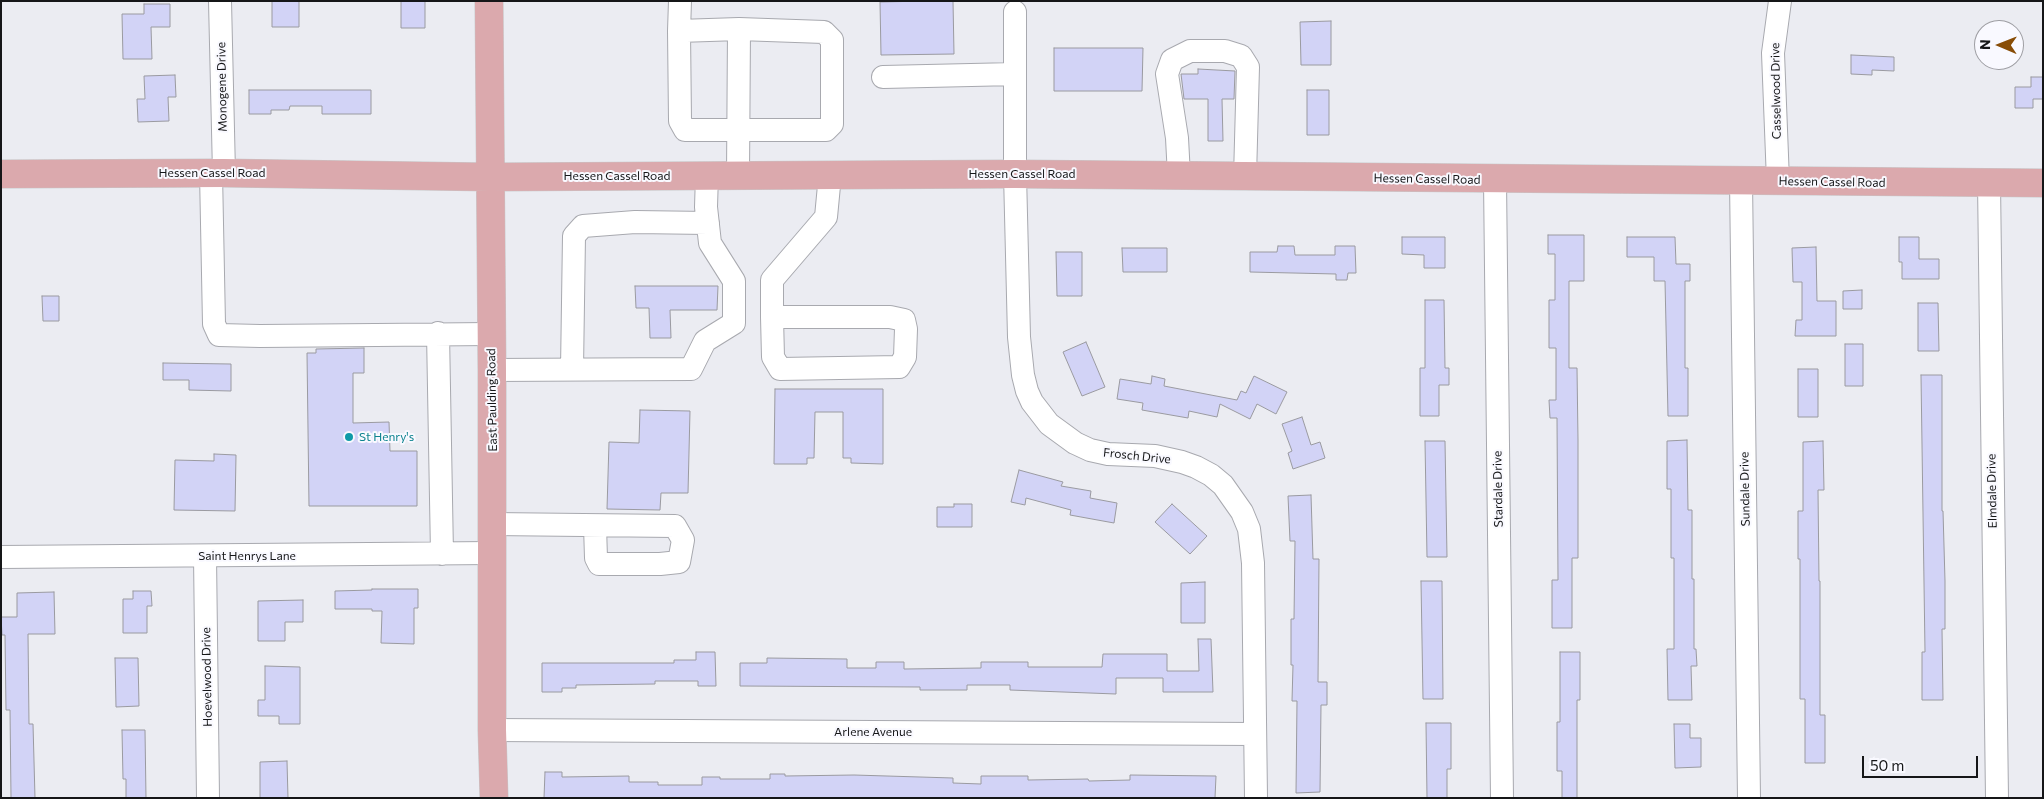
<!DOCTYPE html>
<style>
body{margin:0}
#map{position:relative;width:2044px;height:799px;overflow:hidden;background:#ebecf2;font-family:Commissioner,sans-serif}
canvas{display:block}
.frame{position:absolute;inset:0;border:2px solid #151618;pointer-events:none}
.north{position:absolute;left:1974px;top:20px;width:50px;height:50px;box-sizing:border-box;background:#f9f9ff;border:1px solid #9e9ea3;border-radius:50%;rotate:271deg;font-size:14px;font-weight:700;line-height:20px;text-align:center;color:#151618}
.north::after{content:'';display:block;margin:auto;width:18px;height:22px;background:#884d07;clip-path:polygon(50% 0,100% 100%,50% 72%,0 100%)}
.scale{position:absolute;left:1862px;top:756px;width:116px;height:22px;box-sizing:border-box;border:2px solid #151618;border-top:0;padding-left:6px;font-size:15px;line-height:18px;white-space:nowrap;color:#151618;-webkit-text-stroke:4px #f9f9ff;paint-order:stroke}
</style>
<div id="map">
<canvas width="2044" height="799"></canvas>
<div class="frame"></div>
<div class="north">N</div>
<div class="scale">50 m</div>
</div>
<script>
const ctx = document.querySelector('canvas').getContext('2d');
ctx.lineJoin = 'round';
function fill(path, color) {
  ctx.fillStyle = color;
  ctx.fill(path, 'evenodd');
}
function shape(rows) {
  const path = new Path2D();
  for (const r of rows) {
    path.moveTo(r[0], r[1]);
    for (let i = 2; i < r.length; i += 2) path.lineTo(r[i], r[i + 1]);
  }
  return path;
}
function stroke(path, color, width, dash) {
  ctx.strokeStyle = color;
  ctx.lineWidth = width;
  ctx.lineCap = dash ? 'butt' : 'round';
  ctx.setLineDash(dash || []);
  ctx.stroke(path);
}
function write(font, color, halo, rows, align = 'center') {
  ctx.font = font + ' Commissioner,sans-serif';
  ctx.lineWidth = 4;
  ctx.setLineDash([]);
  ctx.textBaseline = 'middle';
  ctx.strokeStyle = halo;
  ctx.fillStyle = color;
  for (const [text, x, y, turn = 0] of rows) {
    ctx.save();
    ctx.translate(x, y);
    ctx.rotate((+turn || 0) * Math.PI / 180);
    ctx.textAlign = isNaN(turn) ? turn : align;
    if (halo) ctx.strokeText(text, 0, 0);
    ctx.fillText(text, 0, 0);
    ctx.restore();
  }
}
const building = shape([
 [272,1,299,1,299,27,272,27,272,1],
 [401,1,425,1,425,28,401,28,401,1],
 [926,1,953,1,954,54,881,55,880,2,926,1],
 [144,4,170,4,170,27,151,27,152,59,123,59,122,14,144,14,144,4],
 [1331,21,1331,65,1301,65,1300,22,1331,21],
 [1054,48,1143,48,1142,91,1054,91,1054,48],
 [1851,55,1894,57,1894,71,1872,70,1872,75,1851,74,1851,55],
 [1198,69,1235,71,1234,99,1222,99,1223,141,1208,141,1208,99,1184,99,1181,74,1198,74,1198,69],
 [175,75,176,97,168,97,169,121,138,122,137,99,145,99,144,76,175,75],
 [2031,77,2043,77,2043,99,2033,99,2033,108,2015,108,2015,87,2031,87,2031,77],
 [249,90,371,90,371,114,322,114,322,106,290,106,289,110,271,110,271,114,249,114,249,90],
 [1307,90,1329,90,1329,135,1307,135,1307,90],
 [1548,235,1584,235,1584,281,1569,281,1569,368,1577,368,1578,440,1578,558,1572,558,1572,628,1552,628,1552,580,1558,580,1557,418,1550,418,1549,400,1556,400,1556,348,1549,348,1549,300,1555,300,1555,254,1548,254,1548,235],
 [1402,237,1445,237,1445,268,1424,268,1424,255,1402,254,1402,237],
 [1627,237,1675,237,1676,264,1690,264,1690,281,1685,281,1685,368,1688,368,1688,416,1668,416,1665,281,1654,281,1654,257,1627,257,1627,237],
 [1899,237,1919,237,1919,259,1939,259,1939,279,1902,279,1902,262,1899,262,1899,237],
 [1278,246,1294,246,1295,255,1335,255,1335,246,1355,246,1356,273,1348,273,1347,280,1336,280,1336,274,1250,272,1250,252,1277,252,1278,246],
 [1816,247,1817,301,1836,301,1836,336,1795,336,1796,320,1802,320,1802,282,1793,282,1792,248,1816,247],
 [1122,248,1167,248,1167,272,1123,272,1122,248],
 [1056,252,1082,252,1082,296,1057,296,1056,252],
 [635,286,718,286,717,310,670,310,671,338,650,338,649,308,636,308,635,286],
 [1862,290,1862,309,1843,309,1843,291,1862,290],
 [42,296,59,296,59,321,43,321,42,296],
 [1425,300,1444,300,1445,368,1449,368,1449,385,1439,385,1439,416,1420,416,1420,368,1425,368,1425,300],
 [1918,303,1938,303,1939,351,1918,351,1918,303],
 [1086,342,1105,387,1082,396,1063,352,1086,342],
 [1845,344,1863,344,1863,386,1845,386,1845,344],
 [364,348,364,373,353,373,353,423,389,422,390,451,417,451,417,506,309,506,307,353,316,353,316,349,364,348],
 [163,363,231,364,231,391,189,390,189,380,163,380,163,363],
 [1798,369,1818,369,1818,417,1798,417,1798,369],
 [1921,375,1942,375,1942,511,1943,511,1945,581,1945,629,1942,629,1943,700,1922,700,1922,652,1925,652,1921,375],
 [1152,376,1165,379,1164,386,1237,400,1241,391,1246,393,1254,376,1287,392,1276,414,1257,404,1250,419,1220,404,1217,417,1189,411,1188,418,1142,410,1143,403,1117,399,1120,379,1151,384,1152,376],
 [775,389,883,389,883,464,851,463,851,458,843,458,843,412,815,412,814,458,807,458,807,464,774,464,775,389],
 [640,410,690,411,688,493,661,493,660,510,607,509,609,442,639,443,640,410],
 [1302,417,1311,445,1320,442,1325,458,1293,469,1288,453,1292,451,1282,424,1302,417],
 [1687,440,1688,510,1692,510,1692,579,1694,579,1694,649,1696,649,1697,666,1691,666,1692,700,1668,700,1667,649,1674,649,1674,558,1671,558,1671,489,1667,489,1667,441,1687,440],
 [1425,441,1445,441,1447,557,1427,557,1425,441],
 [1823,441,1824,490,1818,490,1819,581,1820,581,1820,715,1825,715,1825,763,1805,763,1805,699,1800,699,1800,559,1798,559,1798,511,1803,511,1803,442,1823,441],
 [214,454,236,455,235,511,174,510,175,460,214,461,214,454],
 [1019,470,1063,482,1061,486,1091,491,1090,498,1117,503,1114,523,1070,515,1071,510,1026,498,1025,505,1011,502,1019,470],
 [1311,495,1313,559,1319,559,1318,682,1327,682,1327,705,1321,705,1320,792,1296,793,1297,701,1292,701,1293,665,1291,665,1291,619,1294,619,1295,541,1290,541,1288,496,1311,495],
 [954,504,972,504,972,527,937,527,937,507,954,507,954,504],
 [1172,504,1207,536,1190,554,1155,522,1172,504],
 [1421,581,1442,581,1443,699,1423,699,1421,581],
 [1205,582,1205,623,1181,623,1181,583,1205,582],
 [372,589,418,589,418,608,414,608,414,644,381,643,382,611,372,611,372,609,335,609,335,591,372,590,372,589],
 [133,591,151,591,152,606,147,606,147,633,123,633,123,599,133,599,133,591],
 [54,592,55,634,28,634,29,724,33,724,35,798,11,798,10,710,6,710,5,635,2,635,1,617,17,617,17,593,54,592],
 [303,600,303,622,285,622,285,641,258,641,258,601,303,600],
 [1198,639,1211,639,1213,692,1163,692,1163,678,1116,678,1116,694,1010,690,1010,685,967,685,967,690,920,690,920,687,740,686,740,663,767,663,767,658,847,659,847,668,876,668,876,662,904,662,904,669,981,668,981,662,1028,662,1028,667,1102,667,1103,654,1167,654,1167,671,1199,671,1198,639],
 [696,652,715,652,716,686,698,686,698,681,655,681,655,684,576,685,576,688,562,688,562,692,542,692,542,663,674,663,674,660,696,660,696,652],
 [1560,652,1580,652,1580,700,1577,700,1577,798,1562,798,1562,771,1557,771,1557,722,1560,722,1560,652],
 [115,658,138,658,139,706,116,707,115,658],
 [265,666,300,667,300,724,279,724,279,716,258,716,258,700,265,700,265,666],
 [1426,723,1451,723,1451,769,1447,769,1447,798,1427,798,1426,723],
 [1674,724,1690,724,1690,738,1701,738,1701,767,1675,768,1674,724],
 [122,730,145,730,146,798,126,798,126,779,123,779,122,730],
 [287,761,288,798,260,798,260,762,287,761],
 [545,772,562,772,562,777,629,776,629,782,658,782,658,785,702,785,702,777,720,777,720,779,770,779,770,774,785,774,785,776,854,775,953,778,953,783,981,784,981,776,1028,776,1028,780,1088,779,1089,781,1130,780,1130,775,1216,776,1215,798,544,798,545,772]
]);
const minor = shape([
 [220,1,224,173],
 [1015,12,1015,174,1019,337,1023,375,1027,391,1032,402,1049,424,1075,443,1090,450,1108,454,1155,456,1182,462,1196,467,1211,475,1223,485,1242,512,1249,529,1253,563,1256,798],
 [679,31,739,29,824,32,832,40,832,124,826,130,685,130,680,121,679,31,680,1],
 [883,77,1015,74],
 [211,173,214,324,219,335,260,336,491,334],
 [738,175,739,29],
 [1179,176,1177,138,1167,74,1172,60,1190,51,1225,51,1241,56,1248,67,1245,177],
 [1495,180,1502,798],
 [1741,181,1749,798],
 [1778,181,1773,53,1780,1],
 [1989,183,1997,798],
 [772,317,890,317,904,320,906,329,905,357,899,367,780,369,773,357,772,317,772,280,826,217,830,175],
 [438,333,442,554],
 [572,369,574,236,583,226,635,222,708,223],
 [492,370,691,369,705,341,734,323,734,281,710,243,706,207,707,175],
 [492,524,675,526,683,540,679,562,660,564,599,564,596,558,595,526],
 [205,556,208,798],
 [1,557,492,553],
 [492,730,1255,734]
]);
const major = shape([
 [489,1,492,370,492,730,494,798],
 [1,174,224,173,490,177,1015,174,2043,183]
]);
const markers = [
 [349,437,5,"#0f9aa8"]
];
const streetNames = [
 ["Monogene Drive",222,87,-91],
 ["Casselwood Drive",1776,91,-91],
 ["Hessen Cassel Road",212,173],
 ["Hessen Cassel Road",1022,174],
 ["Hessen Cassel Road",617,176],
 ["Hessen Cassel Road",1427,179,1],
 ["Hessen Cassel Road",1832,182,1],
 ["East Paulding Road",492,400,-91],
 ["Frosch Drive",1137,456,6],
 ["Stardale Drive",1498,489,-91],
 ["Sundale Drive",1745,489,-91],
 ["Elmdale Drive",1992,491,-91],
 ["Saint Henrys Lane",247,556],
 ["Hoevelwood Drive",207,677,-91],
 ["Arlene Avenue",873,732]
];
const cultureNames = [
 ["St Henry's",359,437]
];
fill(building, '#d2d3f6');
stroke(building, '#9a9aa0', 1);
stroke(minor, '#a8a9af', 24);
stroke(major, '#c7c7c8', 29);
stroke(minor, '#fff', 22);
stroke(major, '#dba9ad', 28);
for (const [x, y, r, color] of markers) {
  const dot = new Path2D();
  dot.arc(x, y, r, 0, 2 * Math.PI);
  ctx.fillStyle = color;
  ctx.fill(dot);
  stroke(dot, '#f9f9ff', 2);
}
write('12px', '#151618', '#f9f9ff', streetNames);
write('12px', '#0d838f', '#f9f9ff', cultureNames, 'left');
</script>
